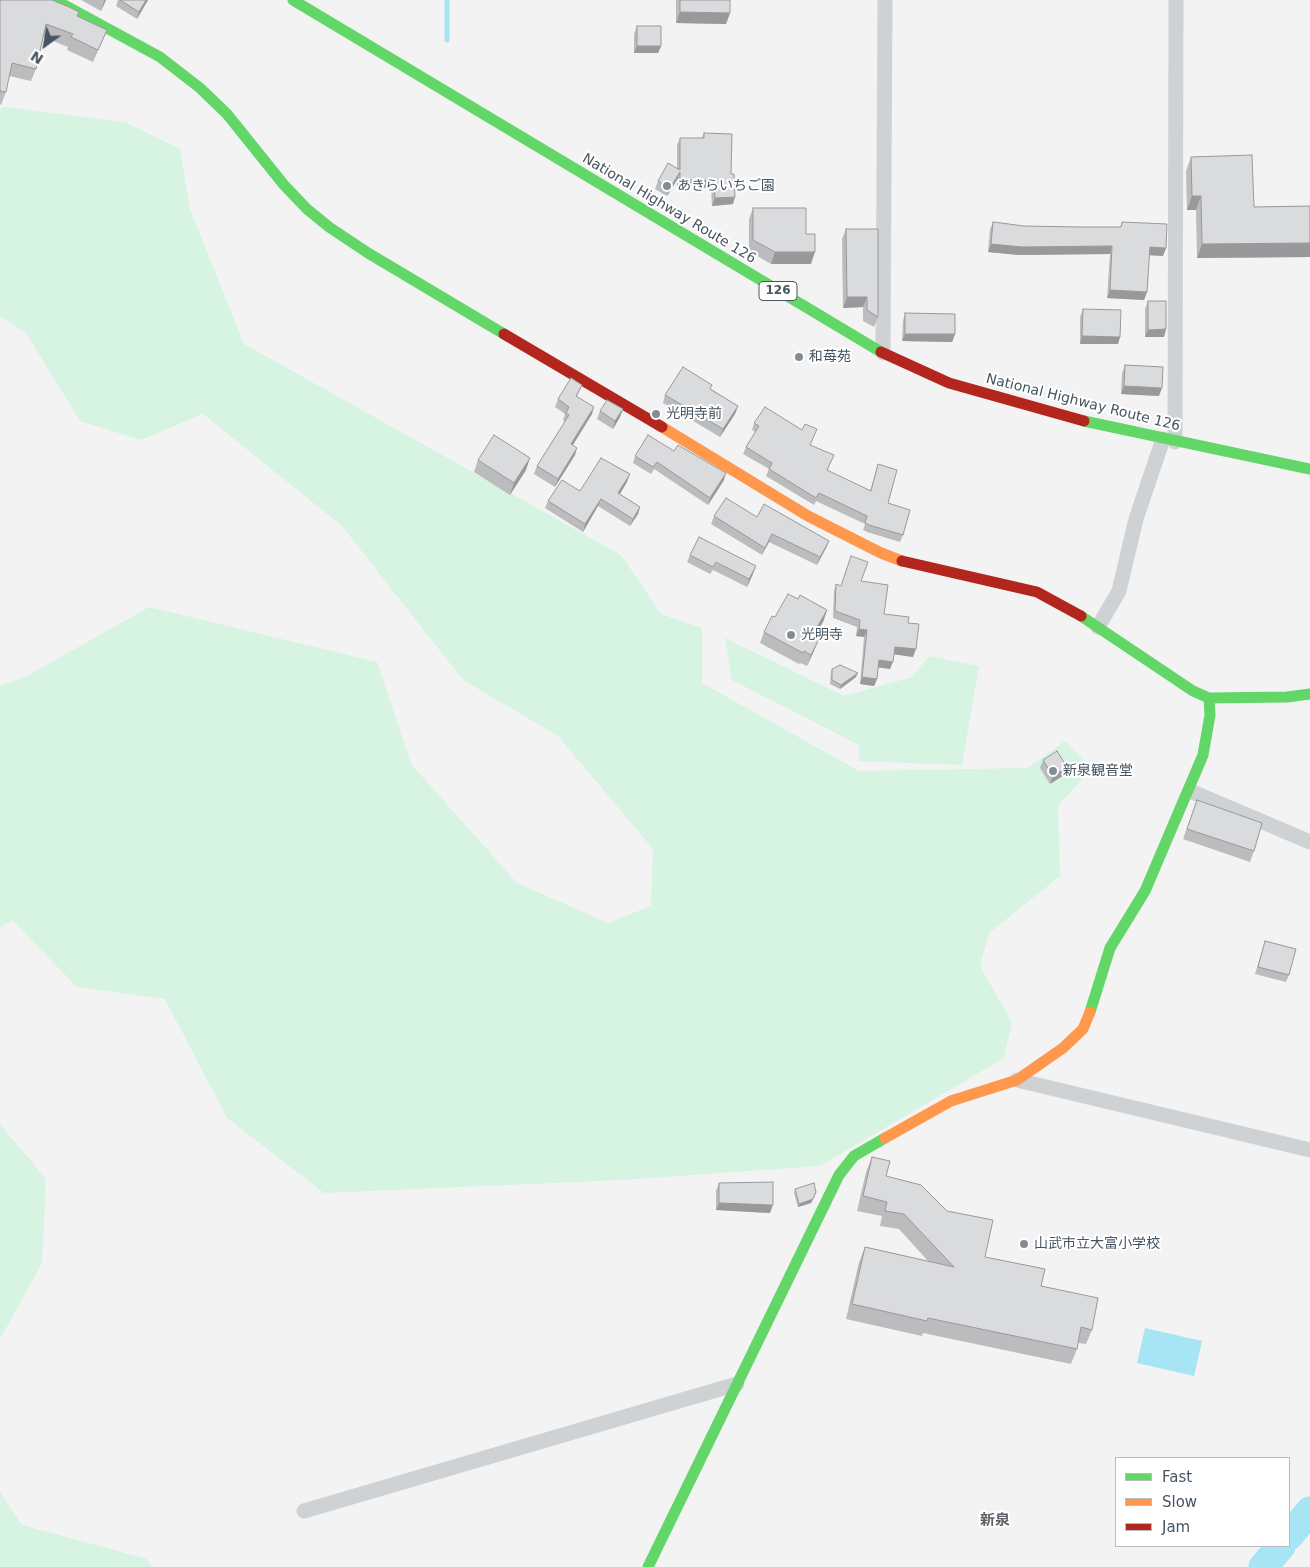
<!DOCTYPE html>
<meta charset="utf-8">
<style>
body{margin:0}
#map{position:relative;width:1310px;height:1567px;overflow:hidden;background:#f3f3f3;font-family:"DejaVu Sans",sans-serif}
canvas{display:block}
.legend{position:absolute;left:1115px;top:1457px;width:175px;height:90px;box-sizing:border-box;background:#fff;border:1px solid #b5bbc0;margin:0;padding:6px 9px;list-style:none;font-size:15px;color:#475562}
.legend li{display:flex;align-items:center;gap:10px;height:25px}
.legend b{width:25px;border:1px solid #b5bbc0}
.north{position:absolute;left:20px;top:20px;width:50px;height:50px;-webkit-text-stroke:4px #fff;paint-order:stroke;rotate:212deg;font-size:14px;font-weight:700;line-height:20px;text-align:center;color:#475562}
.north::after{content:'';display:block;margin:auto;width:18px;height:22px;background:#475562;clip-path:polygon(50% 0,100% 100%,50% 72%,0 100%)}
</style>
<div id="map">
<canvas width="1310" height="1567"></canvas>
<ul class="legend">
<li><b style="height:6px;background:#63d668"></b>Fast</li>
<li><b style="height:6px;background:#ff974d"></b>Slow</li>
<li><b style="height:6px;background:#b3261e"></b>Jam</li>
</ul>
<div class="north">N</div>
</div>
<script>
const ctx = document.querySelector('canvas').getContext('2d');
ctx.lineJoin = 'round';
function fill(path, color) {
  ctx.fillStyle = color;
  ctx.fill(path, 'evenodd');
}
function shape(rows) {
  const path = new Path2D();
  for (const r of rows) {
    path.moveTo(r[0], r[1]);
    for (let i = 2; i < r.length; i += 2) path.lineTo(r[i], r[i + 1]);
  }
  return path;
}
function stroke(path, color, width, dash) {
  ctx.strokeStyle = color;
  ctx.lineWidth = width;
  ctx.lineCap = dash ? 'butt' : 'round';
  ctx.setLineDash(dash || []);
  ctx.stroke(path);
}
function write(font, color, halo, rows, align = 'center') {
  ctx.font = font + ' "DejaVu Sans","Noto Sans JP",sans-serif';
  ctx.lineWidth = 4;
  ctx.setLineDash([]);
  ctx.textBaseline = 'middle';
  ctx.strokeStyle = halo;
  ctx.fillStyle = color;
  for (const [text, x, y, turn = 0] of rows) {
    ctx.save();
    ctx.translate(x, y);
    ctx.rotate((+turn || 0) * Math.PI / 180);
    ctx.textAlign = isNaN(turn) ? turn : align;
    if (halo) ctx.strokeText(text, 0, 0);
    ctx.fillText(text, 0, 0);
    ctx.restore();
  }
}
const green = shape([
 [6,107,125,122,180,149,190,209,244,344,621,555,661,614,702,628,702,683,859,771,1027,768,1065,741,1092,768,1058,806,1060,876,989,933,980,966,1012,1023,1004,1058,820,1166,622,1180,324,1193,227,1118,165,999,77,987,12,920,0,928,0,686,27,676,149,607,377,662,411,764,517,883,608,923,651,906,653,849,558,736,463,680,342,526,203,414,141,440,80,421,26,333,0,316,0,108],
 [725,638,844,696,912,677,929,656,979,666,962,765,859,761,859,745,732,680],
 [0,1124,46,1179,42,1263,0,1339],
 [0,1492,22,1525,147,1559,152,1567,0,1567]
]);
const water = shape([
 [1145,1328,1202,1341,1194,1376,1137,1363]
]);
const stream = shape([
 [447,0,447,40]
]);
const river = shape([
 [1289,1536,1310,1511],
 [1263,1567,1281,1546]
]);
const street = shape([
 [883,353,885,0],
 [1175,442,1176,0],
 [1098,627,1119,591,1136,519,1163,439],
 [1190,791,1310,842],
 [1017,1080,1310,1150],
 [304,1511,737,1384]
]);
const fast = shape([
 [55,0,160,57,200,88,227,114,284,185,307,209,329,227,368,253,504,334],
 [293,0,881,352],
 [1084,421,1310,469],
 [1081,616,1193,691,1209,698,1287,697,1310,694],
 [1090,1012,1110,948,1145,891,1203,755,1210,715,1209,698],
 [648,1567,839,1175,854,1156,885,1138]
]);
const slow = shape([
 [662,427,808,516,881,553,902,561],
 [885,1138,951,1101,1017,1080,1063,1048,1083,1029,1090,1012]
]);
const jam = shape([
 [504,334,662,427],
 [881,352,949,383,1084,421],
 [902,561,1037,592,1081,616]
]);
const wall = shape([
 [0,0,77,16,107,30,102,42,93,62,67,50,68,47,43,37,36,69,31,81,9,76,6,92,1,105,0,104],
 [81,0,106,0,101,11],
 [118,0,148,0,137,19,116,6],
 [676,0,730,0,730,13,726,24,676,23],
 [637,26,661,46,658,53,634,53,634,34],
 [704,133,731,174,733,204,712,206,711,188,677,187,677,180,667,196,655,189,658,181,677,168,677,145,680,138,702,138],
 [1191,157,1254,207,1310,206,1310,257,1197,258,1196,210,1187,210,1186,171],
 [753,208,806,234,811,264,771,264,749,251,749,219],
 [993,222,1024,226,1080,227,1120,227,1122,222,1163,256,1149,255,1147,292,1144,300,1107,298,1110,254,1019,255,988,252,990,229],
 [846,229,878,317,874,327,863,321,863,307,843,308,842,239],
 [1148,301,1166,329,1164,337,1145,337,1145,309],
 [1083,309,1120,337,1118,344,1080,344,1080,317],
 [905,313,955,334,952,342,902,341,903,321],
 [1125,365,1159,396,1121,394,1122,373],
 [582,385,577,396,592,414,573,445,575,455,555,487,534,474,537,466,565,422,563,420,565,414,555,407,558,399],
 [711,389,738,406,735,414,720,437,663,403,665,395],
 [623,409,620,417,613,429,597,419,600,411],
 [754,423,802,430,817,429,810,445,831,462,827,471,870,491,878,464,888,503,903,535,900,542,867,532,863,530,865,524,816,501,814,505,766,476,769,469,743,454,746,447,755,432,752,430],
 [674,451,724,480,708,505,654,469,651,474,633,463,635,456],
 [478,460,526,470,510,495,474,472],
 [627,482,620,494,640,507,638,514,630,526,598,506,583,532,545,508,548,501,580,491],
 [714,516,757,517,829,541,826,548,817,565,769,542,762,555,711,524],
 [690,555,753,574,747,587,713,570,710,574,687,562],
 [861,581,884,614,908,623,913,657,894,654,890,669,878,667,877,679,874,686,860,684,864,637,856,636,857,627,833,618,834,591,836,584,841,586],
 [798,599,827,610,823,622,814,637,814,651,807,666,800,663,799,664,760,643,764,632,775,617],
 [832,669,856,677,840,689,830,684,831,673],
 [1043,760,1064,775,1050,784,1040,768],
 [1197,800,1254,851,1250,862,1183,839],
 [1265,941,1289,975,1286,982,1255,974],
 [872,1157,886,1176,985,1257,1041,1286,1092,1330,1086,1344,1078,1343,1077,1349,1071,1364,923,1333,922,1336,846,1319,859,1262,865,1247,929,1262,899,1229,880,1226,882,1216,857,1211,866,1172],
 [719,1183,770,1213,716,1210,716,1191],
 [795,1189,815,1196,811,1203,798,1207,794,1193]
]);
const shadedWall = shape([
 [105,0,106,0,101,11,104,1],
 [146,0,148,0,137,19,139,12],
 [680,12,730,13,726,24,676,23],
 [637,46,661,46,658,53,634,53],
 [680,172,677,180,667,196,670,188],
 [680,179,714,181,711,188,677,187],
 [1192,196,1201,196,1196,210,1187,210],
 [735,197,733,204,712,206,715,198],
 [1310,243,1310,257,1197,258,1202,244],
 [991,244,1112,246,1110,254,1019,255,988,252],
 [1150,247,1166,248,1163,256,1147,255],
 [775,252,815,252,811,264,771,264],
 [1110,290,1147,292,1144,300,1107,298],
 [847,297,867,297,863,307,843,308],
 [1166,329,1164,337,1145,337,1148,330],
 [905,334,955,334,952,342,902,341],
 [1082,336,1120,337,1118,344,1080,344],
 [1124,386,1162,388,1159,396,1121,394],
 [738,406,735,414,720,437,723,429],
 [594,407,592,414,569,451,571,444],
 [623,409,620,417,613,429,615,421],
 [577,448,575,455,555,487,558,479],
 [530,458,526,470,510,495,514,483],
 [726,473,724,480,708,505,710,498],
 [630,474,627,482,616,500,618,493],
 [601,499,598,506,583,532,585,524],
 [640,507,638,514,630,526,633,519],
 [772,534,769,542,762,555,765,548],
 [829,541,826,548,817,565,820,557],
 [756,566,753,574,747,587,749,579],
 [827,610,823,622,808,647,812,636],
 [859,629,867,630,864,637,856,636],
 [819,639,814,651,807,666,811,655],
 [895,647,916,649,913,657,892,654],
 [879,660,893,662,890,669,876,667],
 [858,673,856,677,840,689,841,685],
 [862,677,877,679,874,686,860,684],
 [1067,767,1064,775,1050,784,1053,776],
 [816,1192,811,1203,798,1207,799,1204],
 [719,1203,773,1205,770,1213,716,1210]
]);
const building = shape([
 [0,0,52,0,69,7,79,12,77,16,107,30,98,50,71,37,73,34,46,24,36,69,12,63,6,92,0,91,0,0],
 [120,0,146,0,139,12,120,0],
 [680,0,730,0,730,13,680,12,680,0],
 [637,26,661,26,661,46,637,46,637,26],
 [704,133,732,134,731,174,734,174,735,197,715,198,714,181,680,179,680,172,670,188,658,181,668,163,680,170,680,138,704,138,704,133],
 [1252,155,1254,207,1310,206,1310,243,1202,244,1201,196,1192,196,1191,157,1252,155],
 [753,208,806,208,806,234,815,234,815,252,775,252,753,240,753,208],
 [993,222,1024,226,1080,227,1121,227,1122,222,1167,224,1166,248,1150,247,1147,292,1110,290,1112,246,1022,247,991,244,993,222],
 [846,229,878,229,878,317,867,310,867,297,847,297,846,229],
 [1148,301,1166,301,1166,329,1148,330,1148,301],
 [1083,309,1121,310,1120,337,1082,336,1083,309],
 [905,313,955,314,955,334,905,334,905,313],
 [1125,365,1163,367,1162,388,1124,386,1125,365],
 [683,367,712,385,710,389,738,406,723,429,665,395,683,367],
 [571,378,582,385,576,396,594,407,571,444,577,448,558,479,537,466,569,415,566,413,569,407,558,399,571,378],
 [607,400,623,409,615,421,600,411,607,400],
 [765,407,802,430,805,424,817,429,810,445,834,455,827,470,871,491,878,464,897,470,888,503,910,510,903,535,869,525,865,523,867,516,819,493,816,498,769,469,772,463,746,447,759,426,754,423,765,407],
 [494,435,530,458,514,483,478,460,494,435],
 [648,435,674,451,678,445,726,473,710,498,657,462,653,467,635,456,648,435],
 [601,458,630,474,618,493,640,507,633,519,601,499,585,524,548,501,562,480,580,491,601,458],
 [726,498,757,517,764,504,829,541,820,557,772,534,765,548,714,516,726,498],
 [699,537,756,566,749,579,716,562,713,567,690,555,699,537],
 [851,556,868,562,861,581,888,585,884,614,909,617,908,623,919,624,916,649,895,647,893,662,879,660,877,679,862,677,867,630,859,629,860,620,835,611,836,584,841,586,851,556],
 [788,594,798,599,800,595,827,610,812,636,819,639,811,655,804,651,803,653,764,632,772,616,775,617,788,594],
 [840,665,858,673,841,685,832,680,832,669,840,665],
 [1057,751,1067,767,1053,776,1043,760,1057,751],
 [1197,800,1262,823,1254,851,1187,829,1197,800],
 [1265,941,1296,949,1289,975,1258,967,1265,941],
 [872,1157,890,1161,886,1176,921,1185,947,1211,993,1220,985,1257,1045,1269,1041,1286,1098,1298,1092,1330,1081,1327,1077,1349,928,1318,927,1321,852,1304,865,1247,954,1267,904,1214,885,1211,887,1202,863,1196,872,1157],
 [773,1182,773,1205,719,1203,719,1183,773,1182],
 [814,1183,816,1192,813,1199,799,1204,795,1189,814,1183]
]);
const markers = [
 [667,186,5,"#838c95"],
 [799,357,5,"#838c95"],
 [656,414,5,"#838c95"],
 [791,635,5,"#838c95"],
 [1053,771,5,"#838c95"],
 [1024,1244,5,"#838c95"]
];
const shields = [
 [778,291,38]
];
const shieldNames = [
 ["126",778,291]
];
const poiNames = [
 ["あきらいちご園",677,186],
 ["和苺苑",809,357],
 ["光明寺前",666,414],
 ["光明寺",801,635],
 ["新泉観音堂",1063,771],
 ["山武市立大富小学校",1034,1244]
];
const streetNames = [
 ["National Highway Route 126",669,209,31],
 ["National Highway Route 126",1083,403,14]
];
const neighbourhoodNames = [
 ["新泉",995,1521]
];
fill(green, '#d6f4e1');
fill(water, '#a7e4f4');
stroke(stream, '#a7e4f4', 5);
stroke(river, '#a7e4f4', 29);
stroke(street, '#ced2d4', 15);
stroke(fast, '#63d668', 11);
stroke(slow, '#ff974d', 11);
stroke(jam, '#b3261e', 11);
fill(wall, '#bbbcbe');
fill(shadedWall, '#99999b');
fill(building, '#dadbdd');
stroke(building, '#99999b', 1);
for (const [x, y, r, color] of markers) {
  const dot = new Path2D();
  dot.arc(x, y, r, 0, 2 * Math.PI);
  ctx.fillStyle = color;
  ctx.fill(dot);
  stroke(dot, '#fff', 2);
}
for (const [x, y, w] of shields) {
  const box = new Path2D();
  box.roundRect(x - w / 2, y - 9.5, w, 19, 4);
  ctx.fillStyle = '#fff';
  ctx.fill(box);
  stroke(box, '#475562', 1);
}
write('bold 12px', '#475562', null, shieldNames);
write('14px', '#475562', '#fff', poiNames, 'left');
write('14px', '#475562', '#fff', streetNames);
write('bold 15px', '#5d6268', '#fff', neighbourhoodNames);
</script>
